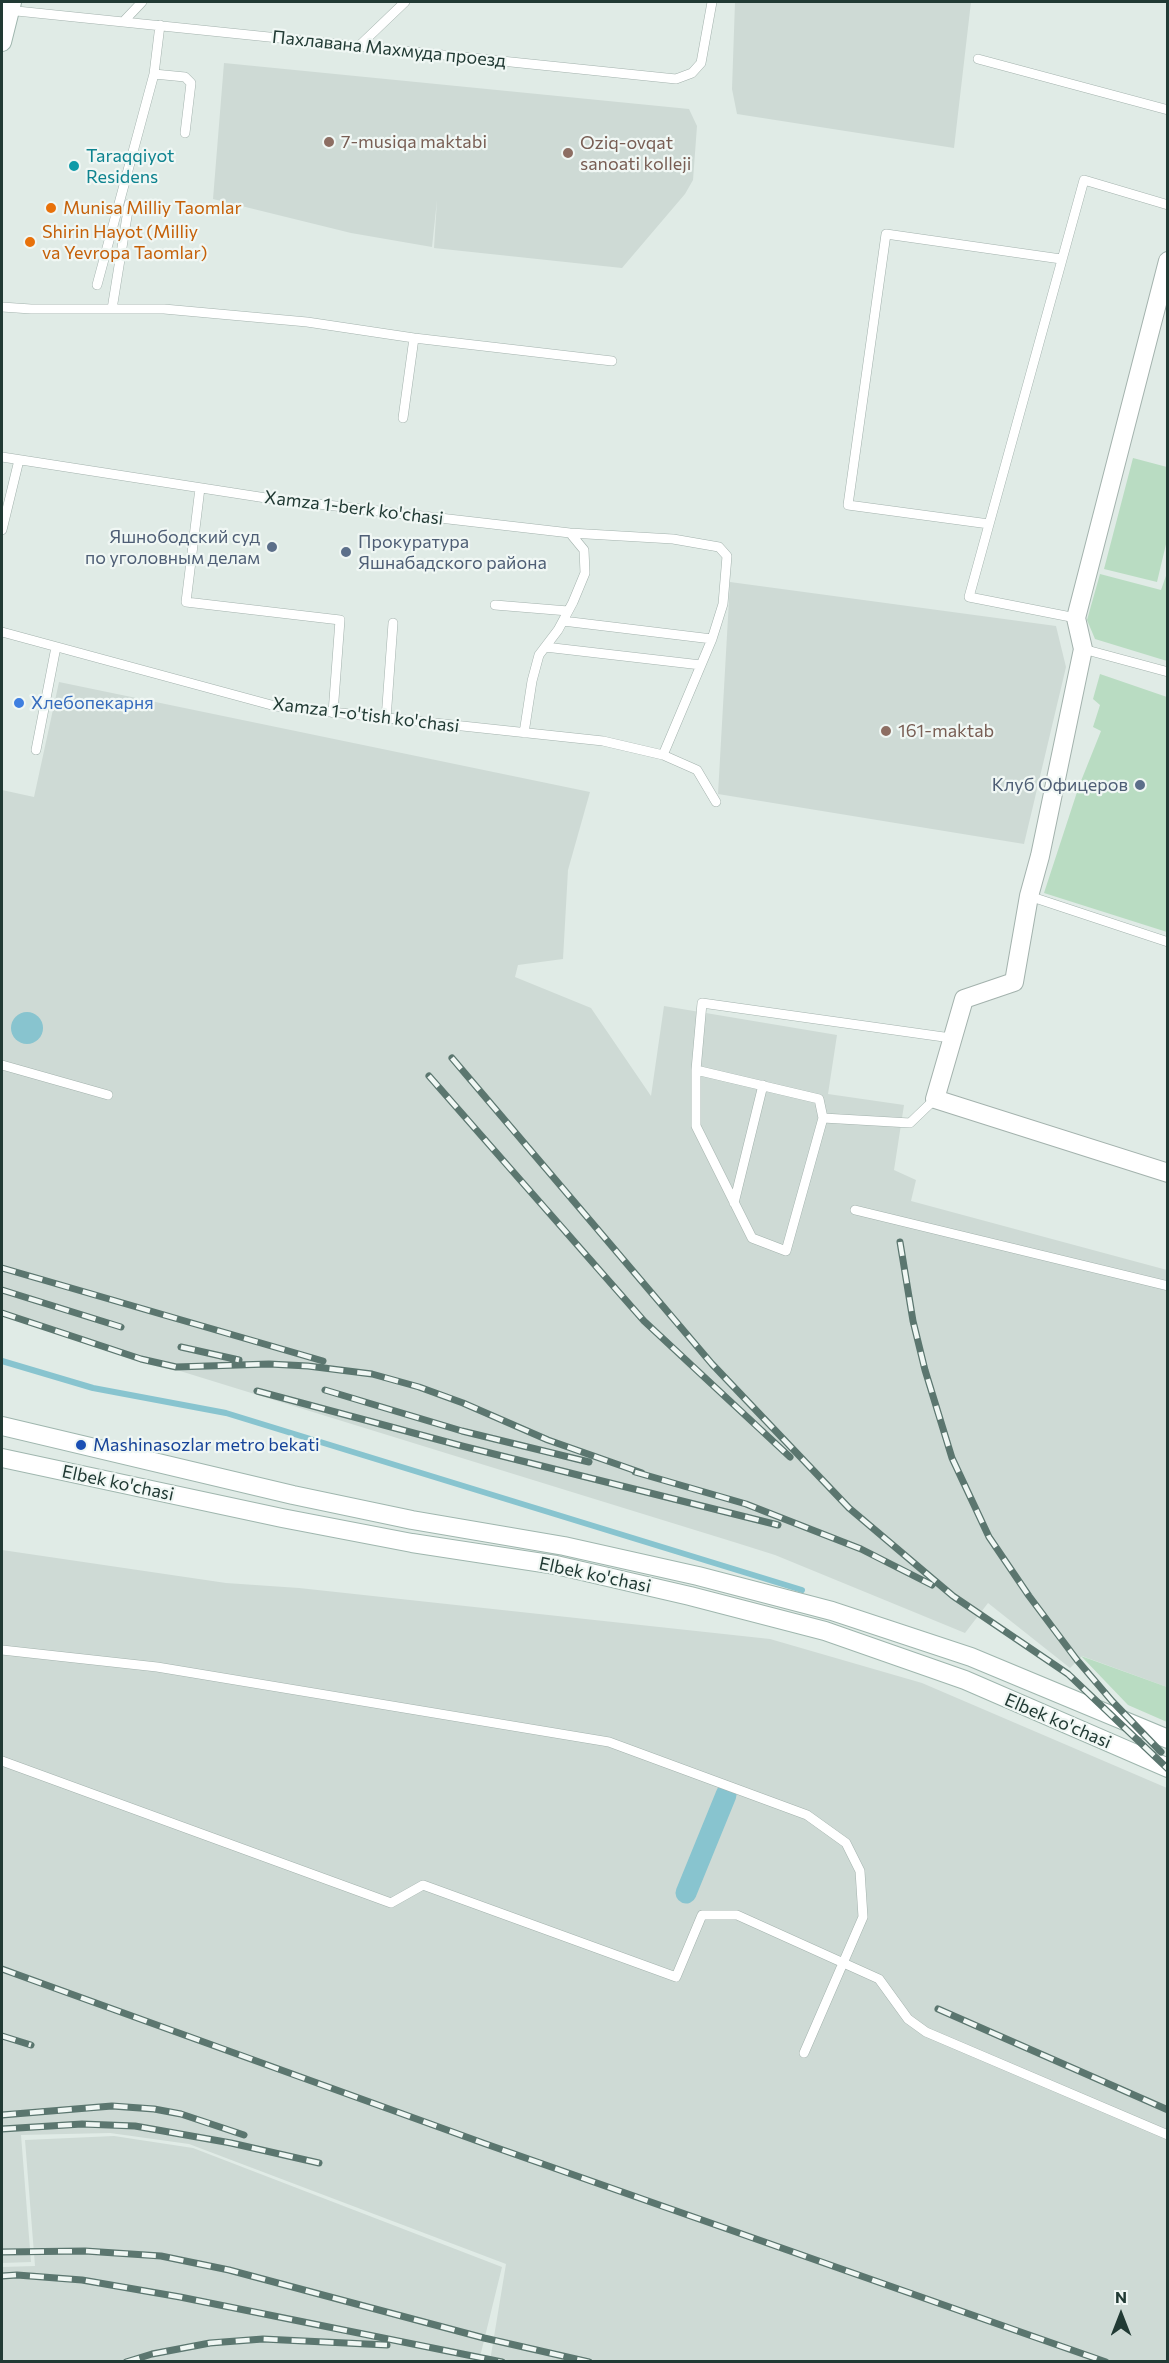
<!DOCTYPE html>
<meta charset="utf-8">
<style>
body{margin:0}
#map{position:relative;width:1169px;height:2363px;overflow:hidden;background:#e0ebe6;font-family:Commissioner,sans-serif}
canvas{display:block}
.frame{position:absolute;inset:0;border:3px solid #213a34;pointer-events:none}
.north{position:absolute;left:1091px;top:2285px;width:60px;height:60px;-webkit-text-stroke:4px #f0f7f4;paint-order:stroke;rotate:0deg;font-size:16px;font-weight:700;line-height:24px;text-align:center;color:#213a34}
.north::after{content:'';display:block;margin:auto;width:21px;height:27px;background:#213a34;clip-path:polygon(50% 0,100% 100%,50% 72%,0 100%)}
</style>
<div id="map">
<canvas width="1169" height="2363"></canvas>
<div class="frame"></div>
<div class="north">N</div>
</div>
<script>
const ctx = document.querySelector('canvas').getContext('2d');
ctx.lineJoin = 'round';
function fill(path, color) {
  ctx.fillStyle = color;
  ctx.fill(path, 'evenodd');
}
function shape(rows) {
  const path = new Path2D();
  for (const r of rows) {
    if (r.length === 3) {
      path.moveTo(r[0] + r[2], r[1]);
      path.arc(r[0], r[1], r[2], 0, 2 * Math.PI);
      continue;
    }
    path.moveTo(r[0], r[1]);
    for (let i = 2; i < r.length; i += 2) path.lineTo(r[i], r[i + 1]);
  }
  return path;
}
function stroke(path, color, width, dash) {
  ctx.strokeStyle = color;
  ctx.lineWidth = width;
  ctx.lineCap = dash ? 'butt' : 'round';
  ctx.setLineDash(dash || []);
  ctx.stroke(path);
}
function write(font, color, halo, rows, align = 'center') {
  ctx.font = font + ' Commissioner,sans-serif';
  ctx.lineWidth = 4.5;
  ctx.setLineDash([]);
  ctx.textBaseline = 'middle';
  ctx.strokeStyle = halo;
  ctx.fillStyle = color;
  for (const [text, x, y, turn = 0] of rows) {
    ctx.save();
    ctx.translate(x, y);
    ctx.rotate((+turn || 0) * Math.PI / 180);
    ctx.textAlign = isNaN(turn) ? turn : align;
    if (halo) ctx.strokeText(text, 0, 0);
    ctx.fillText(text, 0, 0);
    ctx.restore();
  }
}
const built = shape([
 [735,2,971,2,954,148,737,114,732,89],
 [224,63,689,109,697,126,693,180,685,194,622,268,434,248,437,200,432,247,351,233,213,199],
 [730,582,1056,626,1066,667,1024,844,718,794],
 [59,682,590,792,568,870,563,959,518,965,515,977,591,1008,651,1096,664,1006,837,1035,828,1094,904,1105,894,1170,916,1180,911,1201,1167,1270,1167,1687,1082,1656,1070,1668,988,1603,965,1633,775,1555,737,1543,2,1316,2,790,34,797],
 [2,1550,226,1583,299,1588,770,1639,922,1683,1167,1788,1167,2361,490,2361,506,2264,189,2144,110,2133,21,2135,31,2262,2,2263],
 [114,2136,193,2148,502,2267,479,2361,2,2361,2,2267,35,2266,25,2140]
]);
const green = shape([
 [1133,458,1167,467,1167,540,1157,582,1104,569],
 [1167,573,1167,661,1095,639,1087,620,1100,574,1161,590],
 [1100,674,1167,697,1167,932,1044,893,1079,786,1101,731,1093,727,1100,705,1093,699],
 [1081,1656,1167,1687,1167,1722,1128,1705]
]);
const water = shape([
 [27,1028,16]
]);
const stream = shape([
 [2,1361,93,1388,226,1413,802,1590]
]);
const canal = shape([
 [686,1893,726,1795]
]);
const service = shape([
 [7,10,676,79,692,73,701,63,712,2],
 [123,22,142,2],
 [359,46,405,2],
 [978,59,1168,110],
 [154,74,185,77,191,83,185,133],
 [97,285,154,74,160,25],
 [2,307,31,309,164,309,307,322,414,338,612,361],
 [112,309,129,204],
 [403,418,414,338],
 [2,457,266,498,570,533,673,539,719,547,727,556,723,604,712,639,563,621],
 [200,488,186,602,340,620,333,713],
 [989,524,848,505,886,234,1061,259],
 [2,530,19,460],
 [495,605,568,611],
 [1076,618,969,597,1084,180,1168,205],
 [2,632,275,706,603,741,663,755,697,770,716,802],
 [545,647,701,665],
 [1083,649,1168,672],
 [386,719,393,623],
 [524,733,532,681,539,655,558,630,573,602,585,573,584,550,570,533],
 [36,750,56,647],
 [663,755,712,639],
 [1029,896,1168,942],
 [2,1065,108,1095],
 [696,1070,696,1126,752,1238,786,1251,823,1118],
 [935,1099,910,1123,823,1118,819,1099,696,1070,702,1003,951,1038],
 [734,1203,763,1085],
 [855,1210,1168,1286],
 [2,1650,157,1667,609,1742,807,1815,846,1843,860,1871,863,1917,804,2053],
 [2,1761,391,1903,423,1885,676,1977,702,1915,737,1915,879,1979,908,2019,926,2032,1168,2135]
]);
const minor = shape([
 [1168,261,1076,618,1083,649,1040,856,1029,896,1014,982,964,999,935,1099,1168,1173]
]);
const secondary = shape([
 [2,42,12,2],
 [2,1426,293,1495,412,1520,564,1546,698,1576,832,1611,971,1657,1168,1739],
 [2,1458,282,1518,412,1543,556,1565,690,1596,825,1631,965,1680,1168,1768]
]);
const rail = shape([
 [452,1058,712,1364,849,1508,953,1596,1068,1674,1168,1769],
 [429,1076,644,1321,790,1457],
 [900,1242,913,1321,925,1370,952,1458,989,1537,1029,1596,1077,1660,1112,1701,1161,1752],
 [2,1268,323,1361],
 [2,1290,121,1327],
 [2,1313,141,1359,176,1367,269,1364,308,1366,372,1374,419,1387,463,1403,548,1440,642,1473],
 [181,1347,239,1360],
 [325,1390,462,1431,589,1462],
 [257,1391,462,1446,778,1525],
 [635,1472,746,1504,861,1549,932,1585],
 [2,1969,483,2143,1106,2362],
 [938,2009,1168,2110],
 [2,2036,31,2045],
 [2,2115,112,2106,154,2109,181,2114,244,2135],
 [2,2129,82,2124,135,2126,231,2143,319,2163],
 [2,2252,85,2251,161,2256,229,2270,484,2338,589,2362],
 [2,2276,17,2275,82,2280,180,2297,502,2362],
 [126,2362,152,2354,210,2343,263,2339,387,2345]
]);
const markers = [
 [329,142,6,"#8d6e63"],
 [568,153,6,"#8d6e63"],
 [74,166,6,"#0f9aa8"],
 [51,208,6,"#e8710a"],
 [30,242,6,"#e8710a"],
 [272,547,6,"#5c6f8a"],
 [346,552,6,"#5c6f8a"],
 [19,703,6,"#3f7fe0"],
 [886,731,6,"#8d6e63"],
 [1140,785,6,"#5c6f8a"],
 [81,1445,6,"#1a4fb4"]
];
const streetNames = [
 ["Пахлавана Махмуда проезд",389,49,6],
 ["Xamza 1-berk ko'chasi",354,508,7],
 ["Xamza 1-o'tish ko'chasi",366,715,7],
 ["Elbek ko'chasi",118,1483,12],
 ["Elbek ko'chasi",595,1575,12],
 ["Elbek ko'chasi",1058,1721,23]
];
const educationNames = [
 ["7-musiqa maktabi",341,142],
 ["Oziq-ovqat",580,143],
 ["sanoati kolleji",580,164],
 ["161-maktab",898,731]
];
const cultureNames = [
 ["Taraqqiyot",86,156],
 ["Residens",86,177]
];
const foodNames = [
 ["Munisa Milliy Taomlar",63,208],
 ["Shirin Hayot (Milliy",42,232],
 ["va Yevropa Taomlar)",42,253]
];
const serviceNames = [
 ["Яшнободский суд",260,537],
 ["по уголовным делам",260,558],
 ["Прокуратура",358,542,"left"],
 ["Яшнабадского района",358,563,"left"],
 ["Клуб Офицеров",1128,785]
];
const shopNames = [
 ["Хлебопекарня",31,703]
];
const transitNames = [
 ["Mashinasozlar metro bekati",93,1445]
];
fill(built, '#cedad5');
fill(green, '#b9dcc2');
fill(water, '#88c4cf');
stroke(stream, '#88c4cf', 6);
stroke(canal, '#88c4cf', 21);
stroke(service, '#a3b2ad', 10);
stroke(minor, '#a3b2ad', 20);
stroke(secondary, '#9fb6ae', 20);
stroke(service, '#fff', 9);
stroke(minor, '#fff', 18);
stroke(secondary, '#fff', 18);
stroke(rail, '#5b766f', 7);
stroke(rail, '#f0f7f4', 4.5, [14]);
for (const [x, y, r, color] of markers) {
  const dot = new Path2D();
  dot.arc(x, y, r, 0, 2 * Math.PI);
  ctx.fillStyle = color;
  ctx.fill(dot);
  stroke(dot, '#f0f7f4', 2);
}
write('18px', '#213a34', '#f0f7f4', streetNames);
write('18px', '#785e54', '#f0f7f4', educationNames, 'left');
write('18px', '#0d838f', '#f0f7f4', cultureNames, 'left');
write('18px', '#c56008', '#f0f7f4', foodNames, 'left');
write('18px', '#4e5e75', '#f0f7f4', serviceNames, 'right');
write('18px', '#366cbe', '#f0f7f4', shopNames, 'left');
write('18px', '#164399', '#f0f7f4', transitNames, 'left');
</script>
